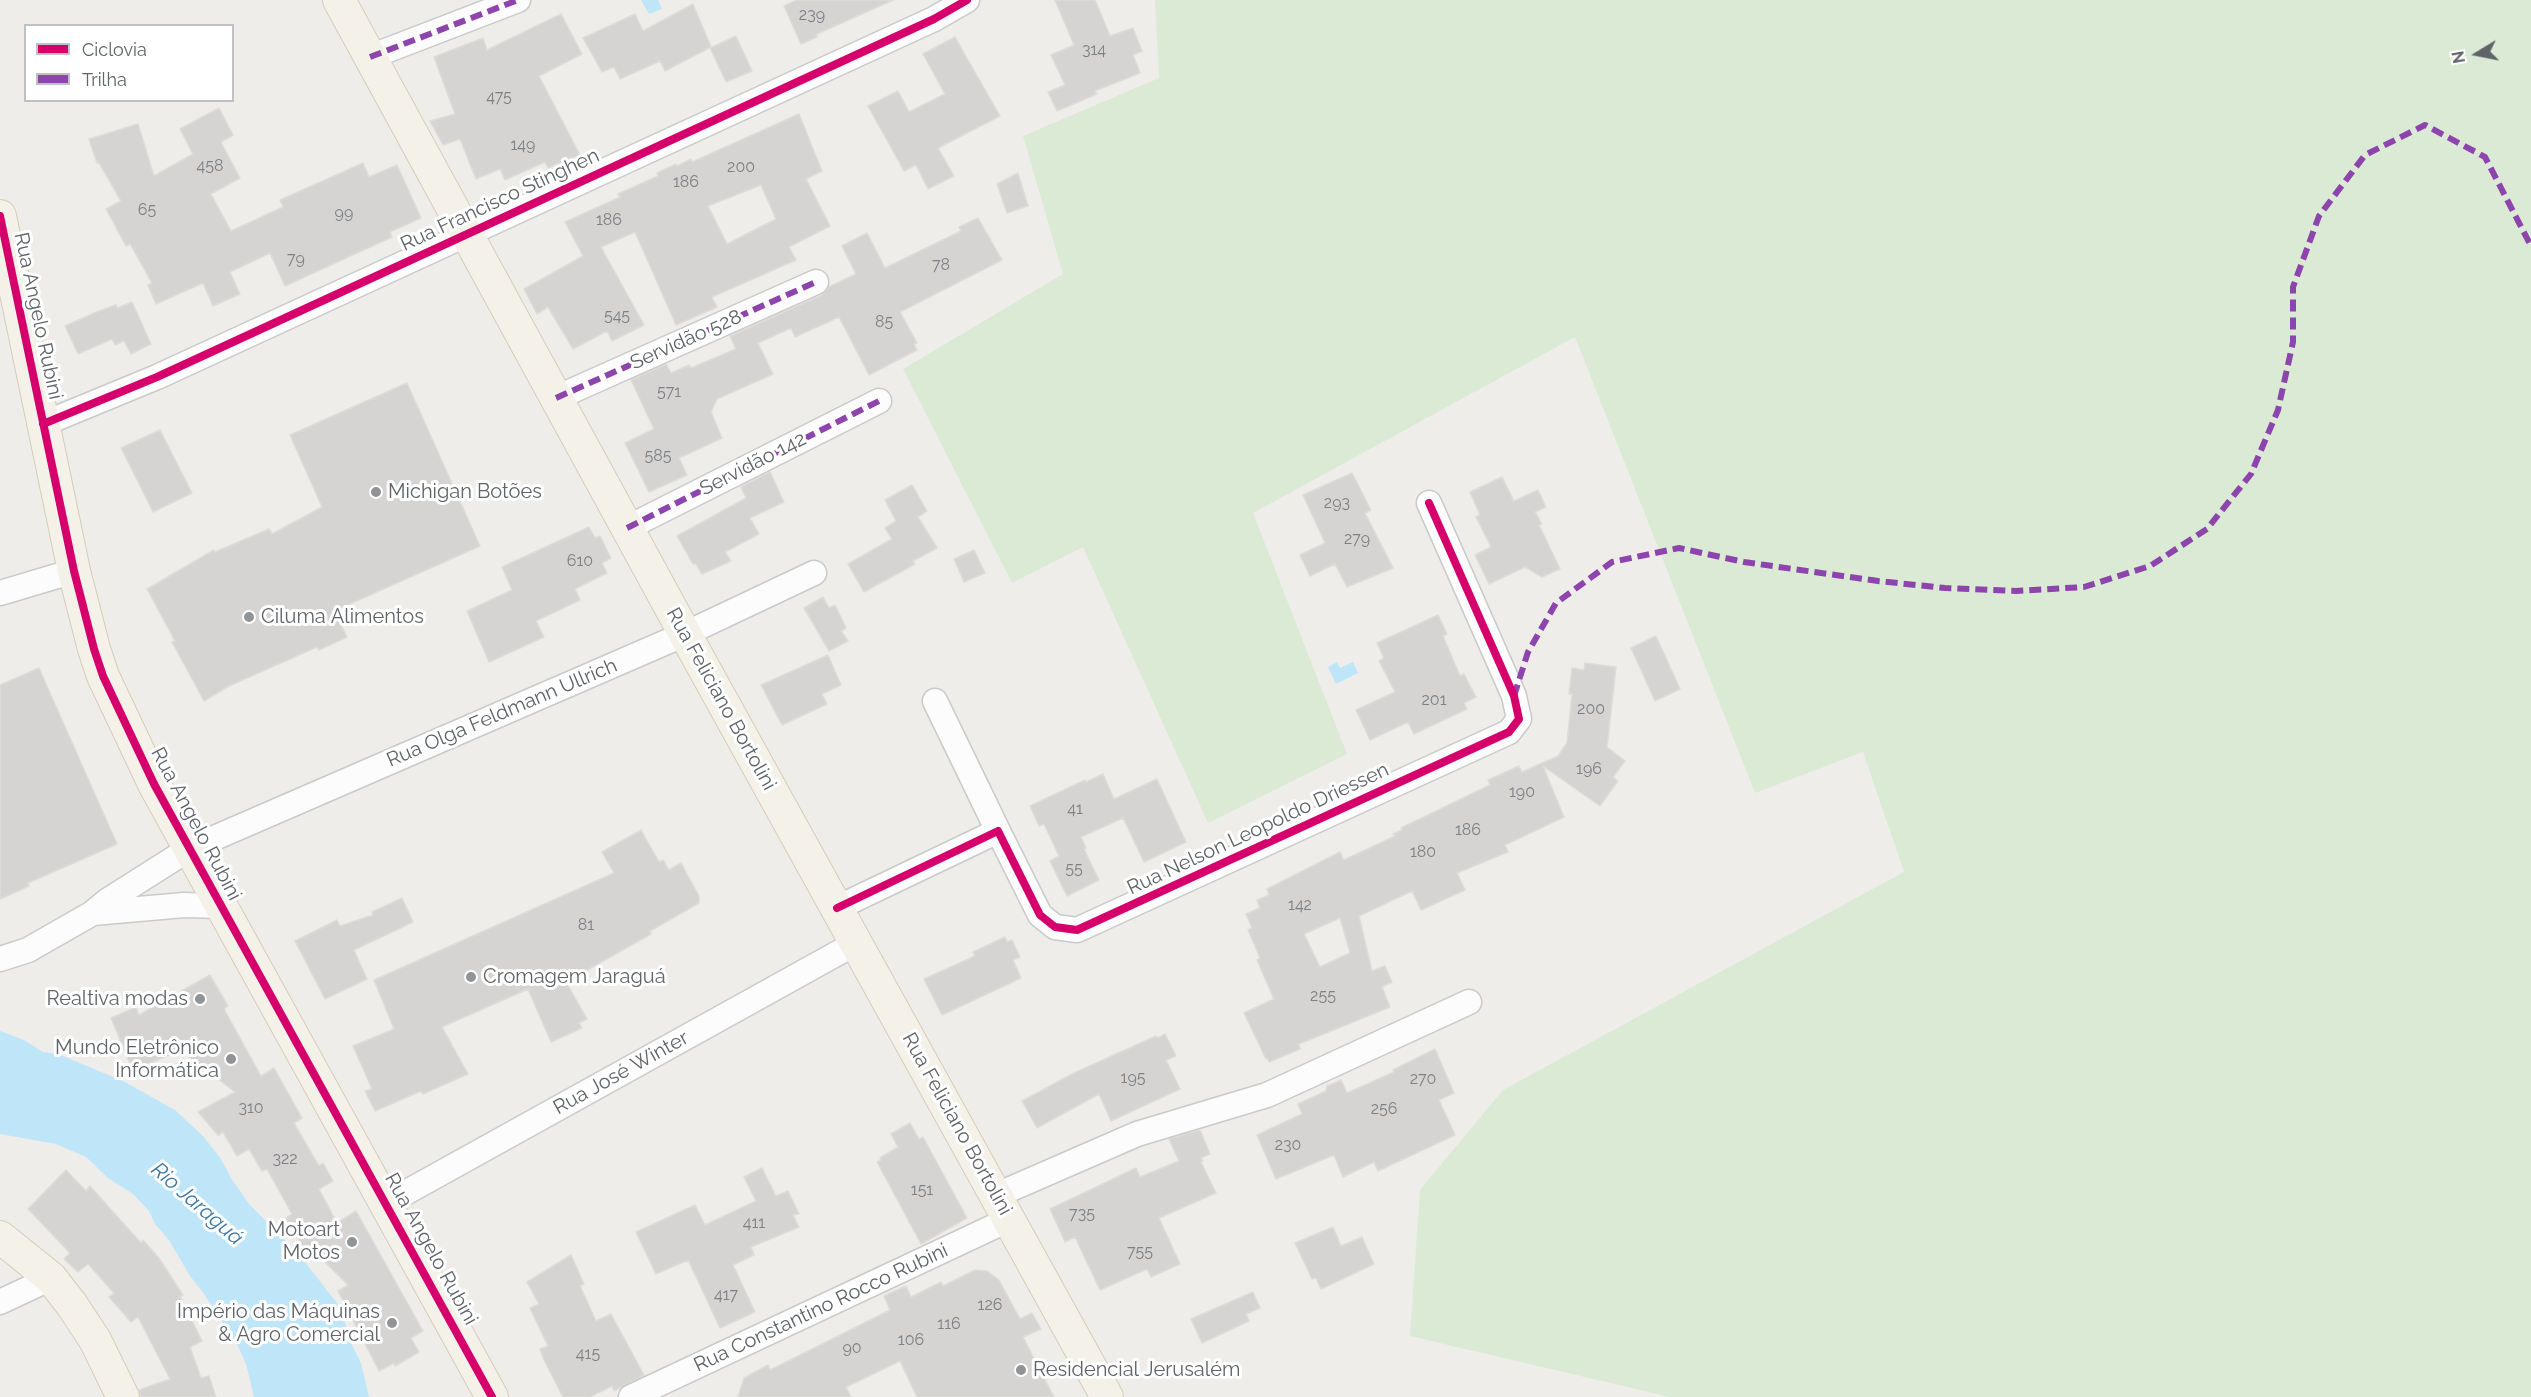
<!DOCTYPE html>
<meta charset="utf-8">
<style>
body{margin:0}
#map{position:relative;width:2531px;height:1397px;overflow:hidden;background:#efedea;font-family:Raleway,sans-serif}
canvas{display:block}
.legend{position:absolute;left:24px;top:24px;width:210px;height:78px;box-sizing:border-box;background:#fff;border:2px solid #bfc1c3;margin:0;padding:8px 10px;list-style:none;font-size:18px;color:#5f6468}
.legend li{display:flex;align-items:center;gap:12px;height:30px}
.legend b{width:30px;border:2px solid #bfc1c3}
.north{position:absolute;left:2447px;top:24px;width:60px;height:60px;-webkit-text-stroke:4px #fff;paint-order:stroke;rotate:260deg;font-size:16px;font-weight:700;line-height:24px;text-align:center;color:#5f6468}
.north::after{content:'';display:block;margin:auto;width:21px;height:27px;background:#5f6468;clip-path:polygon(50% 0,100% 100%,50% 72%,0 100%)}
</style>
<div id="map">
<canvas width="2531" height="1397"></canvas>
<ul class="legend">
<li><b style="height:8px;background:#d6006c"></b>Ciclovia</li>
<li><b style="height:8px;background:#8e44ad"></b>Trilha</li>
</ul>
<div class="north">N</div>
</div>
<script>
const ctx = document.querySelector('canvas').getContext('2d');
ctx.lineJoin = 'round';
function fill(path, color) {
  ctx.fillStyle = color;
  ctx.fill(path, 'evenodd');
}
function shape(rows) {
  const path = new Path2D();
  for (const r of rows) {
    path.moveTo(r[0], r[1]);
    for (let i = 2; i < r.length; i += 2) path.lineTo(r[i], r[i + 1]);
  }
  return path;
}
function stroke(path, color, width, dash) {
  ctx.strokeStyle = color;
  ctx.lineWidth = width;
  ctx.lineCap = dash ? 'butt' : 'round';
  ctx.setLineDash(dash || []);
  ctx.stroke(path);
}
function write(font, color, halo, rows, align = 'center') {
  ctx.font = font + ' Raleway,sans-serif';
  ctx.lineWidth = 6;
  ctx.setLineDash([]);
  ctx.textBaseline = 'middle';
  ctx.strokeStyle = halo;
  ctx.fillStyle = color;
  for (const [text, x, y, turn = 0] of rows) {
    ctx.save();
    ctx.translate(x, y);
    ctx.rotate((+turn || 0) * Math.PI / 180);
    ctx.textAlign = isNaN(turn) ? turn : align;
    if (halo) ctx.strokeText(text, 0, 0);
    ctx.fillText(text, 0, 0);
    ctx.restore();
  }
}
const green = shape([
 [1155,0,2531,0,2531,1397,1670,1397,1410,1336,1420,1190,1503,1090,1904,872,1863,752,1755,793,1575,337,1253,513,1347,754,1208,823,1083,547,1012,583,903,369,1063,274,1023,136,1159,78]
]);
const water = shape([
 [641,0,658,0,662,9,649,14],
 [1337,662,1340,668,1353,662,1358,673,1336,684,1328,667],
 [0,1031,24,1040,43,1052,58,1054,123,1081,175,1110,203,1136,221,1159,231,1178,249,1204,298,1253,340,1307,351,1343,361,1363,369,1397,254,1397,246,1364,237,1344,204,1294,190,1276,169,1240,155,1224,149,1211,133,1194,108,1178,86,1157,56,1144,0,1134]
]);
const building = shape([
 [797,0,893,0,817,34,817,37,801,44,784,6,797,0],
 [1055,0,1095,0,1110,36,1133,28,1142,51,1133,55,1140,73,1095,91,1097,94,1057,111,1048,92,1065,85,1051,55,1074,45,1055,0],
 [693,4,711,47,665,71,660,61,620,79,614,67,602,72,583,38,635,14,643,31,693,4],
 [561,14,582,54,539,76,580,155,548,168,545,162,505,180,500,169,476,179,460,139,443,145,430,121,455,114,434,57,483,38,487,50,561,14],
 [736,36,752,71,726,82,710,48,736,36],
 [955,37,1000,116,938,148,954,176,928,189,916,165,904,171,868,106,898,91,909,112,945,94,923,54,955,37],
 [219,108,233,135,221,142,240,178,211,194,231,231,283,207,280,200,363,163,369,177,397,165,421,218,390,232,392,237,285,286,270,253,230,272,240,294,213,306,203,283,156,304,148,285,152,283,130,244,126,246,106,209,121,201,99,163,97,163,89,139,138,124,154,176,193,154,180,129,219,108],
 [799,114,822,171,806,179,830,226,789,247,796,260,712,297,717,307,676,325,635,232,601,247,644,325,612,341,607,331,573,349,548,307,537,314,524,289,583,256,565,222,620,197,618,194,658,176,657,173,676,164,677,166,691,159,692,162,799,114],
 [761,185,776,219,727,244,708,206,761,185],
 [1018,173,1028,206,1007,213,997,184,1018,173],
 [978,218,1002,260,900,312,917,343,914,344,917,350,869,375,839,317,795,337,791,328,758,343,773,374,717,399,711,412,722,438,679,458,687,475,649,492,625,443,654,429,631,380,666,364,671,373,689,365,691,368,736,349,730,336,822,295,829,287,856,274,842,246,867,233,885,268,961,231,959,227,978,218],
 [132,302,151,344,131,354,124,341,115,345,112,339,78,354,65,326,99,311,116,305,117,308,132,302],
 [407,383,480,546,334,611,347,637,319,650,317,647,229,686,204,701,172,642,175,641,147,589,214,550,215,552,269,529,272,534,322,507,290,435,407,383],
 [160,430,192,493,153,512,121,448,160,430],
 [770,472,784,502,750,518,759,534,725,552,731,561,702,574,696,564,693,564,677,536,746,498,741,487,770,472],
 [1352,473,1371,510,1365,513,1393,568,1347,587,1335,564,1310,576,1300,555,1325,543,1303,495,1352,473],
 [1502,477,1514,501,1538,490,1546,507,1535,512,1542,524,1539,525,1560,569,1542,577,1525,567,1489,584,1475,555,1491,547,1476,517,1480,515,1470,492,1502,477],
 [912,485,927,511,918,517,937,548,913,561,915,564,864,592,848,564,892,539,885,528,896,521,885,500,912,485],
 [589,527,595,538,600,536,611,558,602,563,607,573,575,589,580,600,536,621,544,637,489,662,467,611,512,590,502,567,589,527],
 [974,550,985,573,964,582,954,559,974,550],
 [823,597,829,608,835,605,846,628,841,631,848,641,829,651,804,608,823,597],
 [1438,615,1447,634,1443,636,1460,676,1464,674,1476,697,1464,703,1467,709,1414,734,1408,722,1370,740,1356,710,1395,692,1379,661,1384,658,1377,643,1438,615],
 [1656,636,1680,689,1655,701,1631,648,1656,636],
 [828,655,841,685,822,694,827,704,782,725,761,685,828,655],
 [1585,663,1616,667,1607,747,1625,761,1613,777,1618,781,1600,806,1543,766,1564,817,1505,845,1508,852,1457,873,1465,890,1421,910,1412,891,1359,916,1372,971,1385,966,1392,982,1382,987,1390,1007,1299,1044,1300,1049,1269,1062,1267,1058,1266,1059,1244,1013,1274,999,1257,960,1260,958,1248,930,1252,928,1246,914,1260,908,1257,900,1269,895,1267,889,1340,852,1344,860,1395,836,1393,834,1402,830,1401,828,1490,785,1488,780,1519,766,1522,772,1558,756,1567,743,1572,694,1569,694,1572,668,1584,670,1585,663],
 [1340,918,1350,953,1320,967,1304,934,1340,918],
 [39,668,117,844,28,883,29,886,0,899,0,685,39,668],
 [1103,774,1114,799,1157,779,1186,842,1144,862,1123,818,1081,837,1086,848,1084,849,1099,880,1067,896,1050,861,1059,856,1044,824,1039,826,1030,806,1085,780,1086,782,1103,774],
 [641,830,659,862,663,860,669,870,681,863,699,896,699,903,650,931,651,934,566,982,587,1019,579,1023,582,1028,551,1042,528,989,442,1027,468,1074,423,1094,421,1091,375,1111,365,1091,372,1089,353,1046,394,1029,374,980,614,873,602,852,641,830],
 [402,898,413,922,354,950,367,979,325,999,295,941,337,920,340,926,373,915,372,912,402,898],
 [1005,937,1007,942,1012,940,1020,957,1013,960,1021,978,942,1015,924,979,975,956,973,952,1005,937],
 [210,975,228,1006,224,1009,261,1076,274,1068,302,1118,294,1123,319,1166,323,1163,333,1181,319,1189,337,1223,356,1211,423,1331,411,1338,419,1352,395,1366,394,1363,379,1371,338,1291,348,1285,312,1249,306,1253,286,1218,292,1214,267,1169,262,1171,249,1149,237,1156,223,1132,218,1135,198,1112,235,1092,180,1050,133,1071,111,1018,136,1007,139,1015,210,975],
 [1165,1034,1176,1056,1166,1060,1180,1089,1111,1121,1099,1094,1037,1128,1022,1101,1074,1073,1156,1036,1158,1038,1165,1034],
 [1435,1049,1454,1093,1439,1100,1455,1135,1378,1171,1374,1162,1343,1177,1334,1155,1276,1179,1257,1135,1302,1114,1298,1104,1326,1091,1327,1086,1341,1080,1347,1093,1394,1072,1393,1070,1435,1049],
 [910,1123,919,1139,923,1137,967,1218,921,1244,877,1162,881,1160,880,1158,898,1147,891,1134,910,1123],
 [1200,1130,1210,1154,1201,1158,1203,1161,1201,1162,1216,1193,1159,1218,1180,1264,1151,1277,1147,1269,1100,1290,1075,1237,1065,1242,1050,1209,1136,1168,1140,1177,1179,1161,1169,1139,1200,1130],
 [762,1168,776,1196,788,1191,799,1214,793,1215,799,1227,751,1247,754,1255,733,1265,755,1312,720,1328,688,1260,656,1274,636,1232,695,1205,705,1225,756,1201,744,1177,762,1168],
 [66,1170,86,1191,90,1186,141,1243,143,1240,159,1258,183,1295,180,1296,202,1341,190,1347,201,1378,209,1376,216,1397,141,1397,139,1390,170,1379,138,1317,131,1322,109,1297,114,1293,88,1264,78,1272,64,1259,70,1253,28,1209,66,1170],
 [1333,1227,1341,1246,1362,1237,1374,1264,1321,1289,1316,1278,1312,1279,1295,1243,1333,1227],
 [571,1255,584,1284,580,1286,596,1321,611,1314,644,1375,614,1391,612,1386,590,1397,563,1397,544,1360,540,1349,548,1346,530,1308,539,1304,527,1282,571,1255],
 [975,1270,987,1271,999,1280,1020,1319,1032,1313,1041,1329,1023,1337,1054,1397,917,1397,900,1361,846,1387,851,1397,738,1397,744,1378,768,1365,770,1370,890,1310,884,1296,906,1286,911,1297,941,1282,943,1286,975,1270],
 [1253,1292,1260,1308,1246,1314,1249,1321,1202,1343,1191,1319,1253,1292]
]);
const minor = shape([
 [370,57,518,0],
 [556,398,816,282],
 [43,424,157,377,934,19,967,0],
 [627,528,879,401],
 [0,593,74,571],
 [935,701,998,831],
 [837,908,998,831,1040,915,1055,927,1077,930,1509,732,1519,719,1514,696,1429,503],
 [93,913,184,905,221,906],
 [0,959,28,950,91,914,107,901,189,849,685,634,814,573],
 [997,1195,1137,1134,1267,1095,1469,1002],
 [387,1203,856,943],
 [0,1302,51,1278],
 [631,1397,1010,1219]
]);
const major = shape([
 [339,0,685,634,1107,1397],
 [0,216,74,571,94,649,103,676,154,784,492,1397],
 [0,1237,51,1278,72,1305,95,1340,123,1397]
]);
const quiet = shape([
 [370,57,518,0],
 [556,398,816,282],
 [627,528,879,401],
 [1514,696,1528,652,1556,603,1612,562,1679,548,1744,562,1878,581,1945,588,2016,591,2084,587,2150,566,2207,529,2251,474,2278,410,2293,342,2293,287,2319,216,2365,155,2425,125,2485,157,2531,246]
]);
const cycleway = shape([
 [0,216,74,571,94,649,103,676,154,784,492,1397],
 [43,424,157,377,934,19,967,0],
 [837,908,998,831,1040,915,1055,927,1077,930,1509,732,1519,719,1514,696,1429,503]
]);
const markers = [
 [376,492,6,"#919496"],
 [249,617,6,"#919496"],
 [471,977,6,"#919496"],
 [200,999,6,"#919496"],
 [231,1059,6,"#919496"],
 [352,1242,6,"#919496"],
 [392,1323,6,"#919496"],
 [1021,1370,6,"#919496"]
];
const numberNames = [
 ["239",812,15],
 ["314",1094,50],
 ["475",499,97],
 ["149",523,145],
 ["458",210,166],
 ["200",741,167],
 ["186",686,182],
 ["65",147,210],
 ["99",344,213],
 ["186",609,220],
 ["79",296,259],
 ["78",941,265],
 ["545",617,316],
 ["85",884,322],
 ["571",669,392],
 ["585",658,456],
 ["293",1337,503],
 ["279",1357,539],
 ["610",580,561],
 ["201",1434,700],
 ["200",1591,709],
 ["196",1589,769],
 ["190",1522,792],
 ["41",1075,809],
 ["186",1468,830],
 ["180",1423,852],
 ["55",1074,869],
 ["142",1300,905],
 ["81",586,925],
 ["255",1323,996],
 ["195",1133,1078],
 ["270",1423,1079],
 ["310",251,1108],
 ["256",1384,1109],
 ["230",1288,1145],
 ["322",285,1159],
 ["151",922,1190],
 ["735",1082,1214],
 ["411",754,1223],
 ["755",1140,1252],
 ["417",726,1295],
 ["126",990,1305],
 ["116",949,1324],
 ["106",911,1340],
 ["90",852,1348],
 ["415",588,1354]
];
const streetNames = [
 ["Rua Francisco Stinghen",500,200,-25],
 ["Rua Angelo Rubini",38,316,78],
 ["Servidão 528",686,340,-24],
 ["Servidão 142",753,464,-27],
 ["Rua Feliciano Bortolini",721,699,61],
 ["Rua Olga Feldmann Ullrich",502,713,-23],
 ["Rua Angelo Rubini",196,824,62],
 ["Rua Nelson Leopoldo Driessen",1258,829,-25],
 ["Rua José Winter",621,1073,-29],
 ["Rua Feliciano Bortolini",957,1124,61],
 ["Rua Angelo Rubini",431,1249,61],
 ["Rua Constantino Rocco Rubini",821,1308,-25]
];
const poiNames = [
 ["Michigan Botões",388,492],
 ["Ciluma Alimentos",261,617],
 ["Cromagem Jaraguá",483,977],
 ["Realtiva modas",188,999,"right"],
 ["Mundo Eletrônico",219,1048,"right"],
 ["Informática",219,1071,"right"],
 ["Motoart",340,1230,"right"],
 ["Motos",340,1253,"right"],
 ["Império das Máquinas",380,1312,"right"],
 ["& Agro Comercial",380,1335,"right"],
 ["Residencial Jerusalém",1033,1370]
];
const waterNames = [
 ["Rio Jaraguá",197,1204,41]
];
fill(green, '#daead5');
fill(water, '#bfe5f9');
fill(building, '#d6d4d3');
stroke(building, '#dedcd9', 1.5);
stroke(minor, '#c9caca', 27);
stroke(major, '#d7cbb8', 34);
stroke(minor, '#fdfcfc', 24);
stroke(major, '#f4f1e9', 32);
stroke(quiet, '#8e44ad', 6, [12, 6]);
stroke(cycleway, '#d6006c', 8);
for (const [x, y, r, color] of markers) {
  const dot = new Path2D();
  dot.arc(x, y, r, 0, 2 * Math.PI);
  ctx.fillStyle = color;
  ctx.fill(dot);
  stroke(dot, '#fff', 2);
}
write('16px', '#7e8184', null, numberNames);
write('20px', '#5f6468', '#fff', streetNames);
write('20px', '#5f6468', '#fff', poiNames, 'left');
write('italic 21px', '#3d77a2', '#fff', waterNames);
</script>
